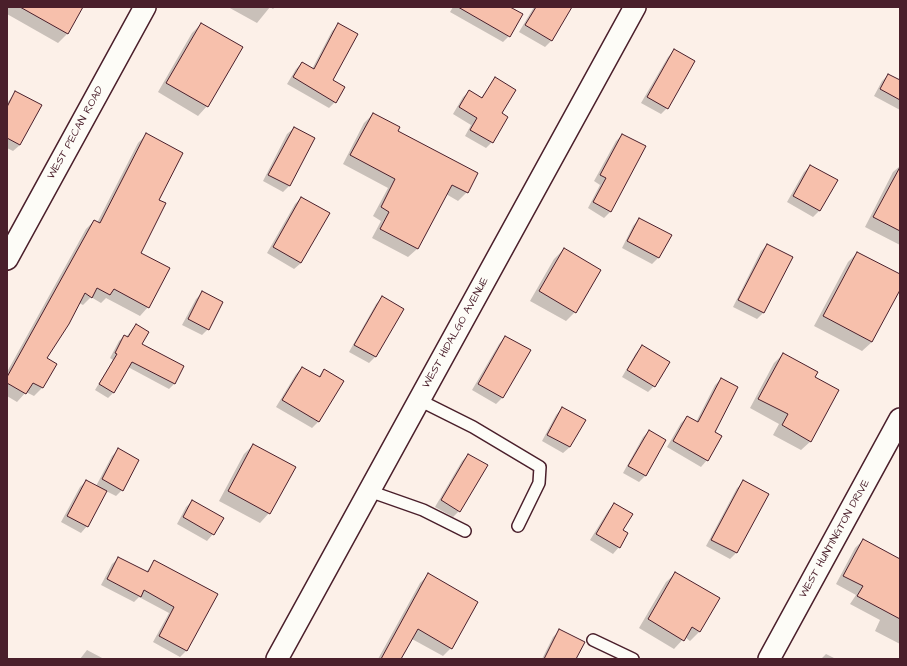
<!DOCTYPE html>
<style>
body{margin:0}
#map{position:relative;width:907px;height:666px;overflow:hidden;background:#fcf0e8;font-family:"Architects Daughter",sans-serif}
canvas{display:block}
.frame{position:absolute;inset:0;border:8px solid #4a1f2b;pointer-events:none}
</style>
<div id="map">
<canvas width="907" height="666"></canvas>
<div class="frame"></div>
</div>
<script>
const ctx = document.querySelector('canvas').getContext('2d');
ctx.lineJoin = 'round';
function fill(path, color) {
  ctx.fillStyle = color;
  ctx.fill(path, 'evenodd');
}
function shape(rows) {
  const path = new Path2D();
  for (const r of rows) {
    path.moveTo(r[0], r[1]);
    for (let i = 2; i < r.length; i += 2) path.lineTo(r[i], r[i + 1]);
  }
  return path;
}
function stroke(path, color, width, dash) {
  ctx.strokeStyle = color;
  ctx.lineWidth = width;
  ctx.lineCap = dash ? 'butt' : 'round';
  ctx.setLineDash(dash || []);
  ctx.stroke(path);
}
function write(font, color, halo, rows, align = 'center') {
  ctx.font = font + ' "Architects Daughter",sans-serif';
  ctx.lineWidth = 3;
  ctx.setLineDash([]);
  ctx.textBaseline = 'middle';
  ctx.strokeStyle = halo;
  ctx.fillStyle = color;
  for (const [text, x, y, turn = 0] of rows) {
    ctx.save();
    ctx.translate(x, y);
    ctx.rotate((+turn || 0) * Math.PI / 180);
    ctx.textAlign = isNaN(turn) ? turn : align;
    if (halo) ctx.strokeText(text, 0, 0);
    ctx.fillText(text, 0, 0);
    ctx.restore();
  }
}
const shadow = shape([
 [7,7,82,7,67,34,58,43,7,14],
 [228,7,275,7,273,9,270,7,257,23],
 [453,7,508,7,509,36,503,42,450,12],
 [534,7,571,7,551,41,545,47,519,32],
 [201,24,207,106,198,116,158,92,192,33],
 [339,24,332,81,335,102,329,108,287,84,296,69,302,63,312,69,332,31],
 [674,51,667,108,661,114,641,103,668,57],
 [888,75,900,81,900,110,874,96,882,81],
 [495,78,501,114,492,142,486,148,465,136,471,125,453,114,463,97,470,91,481,98],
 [16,92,41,105,20,145,13,151,7,148,7,103],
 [373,114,397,131,477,174,467,192,458,201,446,194,417,249,408,257,372,238,381,221,373,216,388,188,343,164,364,123],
 [294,128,314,138,289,186,283,192,263,181,287,134],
 [146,135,158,200,140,254,148,307,140,316,106,298,101,303,91,297,83,305,79,303,45,359,55,364,42,388,34,396,26,392,17,402,7,396,7,372,86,229,94,221,97,223,138,143],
 [622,135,610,212,604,218,588,208,600,185,594,181,616,141],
 [810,166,836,180,819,211,813,217,787,202,804,172],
 [900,166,900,245,865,227,893,172],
 [301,198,301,263,294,269,267,253,295,204],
 [639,219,659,257,652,264,622,248,633,226],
 [767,245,792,258,763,313,757,319,733,307,761,251],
 [564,249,575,312,566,321,530,301,554,259],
 [857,253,900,275,900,288,872,342,862,351,814,326,848,262],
 [202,293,208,329,202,335,182,325,196,299],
 [382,298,403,309,375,357,369,363,349,352,376,304],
 [136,325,141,345,183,367,174,384,169,389,128,367,113,393,108,398,95,390,113,360,110,358,119,341,124,336,126,337],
 [505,337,502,398,496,404,472,390,499,344],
 [642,347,654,386,648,392,622,377,636,353],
 [783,354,813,378,811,441,801,450,773,435,779,424,750,408,774,363],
 [302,368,318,377,324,371,342,381,318,422,312,428,276,407,296,374],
 [721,379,713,432,721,436,707,460,701,467,667,447,681,423,687,417,696,422,715,385],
 [562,408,570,447,563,453,542,441,556,415],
 [649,431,665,440,645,476,639,482,623,473,643,437],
 [253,445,294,467,269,513,260,523,219,501,244,454],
 [118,450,122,490,116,496,106,491,87,526,81,533,61,522,80,487,86,481,96,486,112,456],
 [468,455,459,511,453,517,435,507,462,461],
 [744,482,767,495,736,553,730,559,706,546,737,488],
 [192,501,213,534,207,541,177,524,186,507],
 [614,504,619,547,613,554,590,540,608,511],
 [863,540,900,560,900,644,875,631,880,620,850,604,856,595,836,584,855,548],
 [119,558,146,572,154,562,216,595,186,651,180,657,153,642,169,613,139,597,134,602,101,585,112,564],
 [676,573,700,631,690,641,685,637,674,649,639,628,666,582],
 [428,575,451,648,443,656,412,639,400,659,378,659,420,583],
 [560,630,575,659,542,659,553,637],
 [87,650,104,659,80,659],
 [826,654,836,659,821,659]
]);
const building = shape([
 [20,7,83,7,68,34,20,7],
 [458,7,510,7,523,14,510,37,458,7],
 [536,7,572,7,552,41,525,25,536,7],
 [201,23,243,47,208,107,166,83,201,23],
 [338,23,358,34,333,80,345,87,336,103,293,77,302,62,314,69,338,23],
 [674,49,695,61,668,109,647,97,674,49],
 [888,74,900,80,900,100,880,89,888,74],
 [495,77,516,90,502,113,508,117,493,143,470,130,477,118,459,107,469,90,482,98,495,77],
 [15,91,42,105,20,145,7,138,7,107,15,91],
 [373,113,400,127,398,131,478,173,468,193,452,185,418,249,380,229,389,212,381,207,395,179,350,155,373,113],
 [294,127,315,138,290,186,268,175,294,127],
 [146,133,183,153,159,200,166,203,141,253,170,268,149,308,114,289,110,295,97,288,92,298,85,293,69,324,47,358,57,364,43,388,33,383,26,394,7,383,7,377,94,220,100,223,146,133],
 [622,134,646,146,611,212,593,202,606,178,600,175,622,134],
 [810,165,838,180,820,211,793,196,810,165],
 [900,167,900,231,873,217,900,167],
 [301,197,330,213,301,263,273,247,301,197],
 [639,218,672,235,659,258,627,241,639,218],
 [767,244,793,257,764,313,738,300,767,244],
 [564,248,601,270,576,313,539,291,564,248],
 [857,252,900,274,900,290,872,342,823,316,857,252],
 [202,291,223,302,209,330,188,319,202,291],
 [382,296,404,309,376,357,354,345,382,296],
 [136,324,149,332,142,344,184,366,175,384,132,362,114,393,99,384,117,354,115,353,124,335,128,337,136,324],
 [505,336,531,350,503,398,478,384,505,336],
 [642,345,670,362,655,387,627,370,642,345],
 [783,353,818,372,815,377,839,390,811,442,782,425,788,414,758,399,783,353],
 [302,367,320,377,324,369,344,381,319,422,282,400,302,367],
 [721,378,738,387,715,432,722,436,708,461,673,441,687,416,698,422,721,378],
 [562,407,586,420,570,447,547,435,562,407],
 [649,430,666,440,646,476,628,466,649,430],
 [253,444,296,467,270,514,228,491,253,444],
 [118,448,139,460,123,491,102,479,118,448],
 [468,454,488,465,460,512,441,500,468,454],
 [86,480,107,491,88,527,67,516,86,480],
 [743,480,769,494,737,553,711,540,743,480],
 [192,500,224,518,214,535,183,517,192,500],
 [614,503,633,514,623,530,628,533,620,548,596,534,614,503],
 [863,539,900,559,900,619,857,596,863,586,843,576,863,539],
 [118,557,148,572,154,560,218,594,187,651,159,636,174,607,144,590,141,597,107,579,118,557],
 [675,572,720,598,700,632,692,627,684,641,648,619,675,572],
 [428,573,478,602,452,649,418,629,401,659,381,659,428,573],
 [559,629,585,642,576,659,544,659,559,629]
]);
const service = shape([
 [419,400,473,427,540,467,539,483,518,526],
 [369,491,423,510,465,531],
 [593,640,633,659]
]);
const minor = shape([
 [7,259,145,7],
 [277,659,635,7],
 [769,659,900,419]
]);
const streetNames = [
 ["WEST PECAN ROAD",76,133,-61],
 ["WEST HIDALGO AVENUE",456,333,-61],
 ["WEST HUNTINGTON DRIVE",835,539,-61]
];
fill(shadow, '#0003');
fill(building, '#f7c0ac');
stroke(building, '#4a1f2b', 1);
stroke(service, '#4a1f2b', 14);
stroke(minor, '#4a1f2b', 24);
stroke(service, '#fdfcf7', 11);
stroke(minor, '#fdfcf7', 21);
write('11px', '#4a1f2b', '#fdfcf7', streetNames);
</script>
